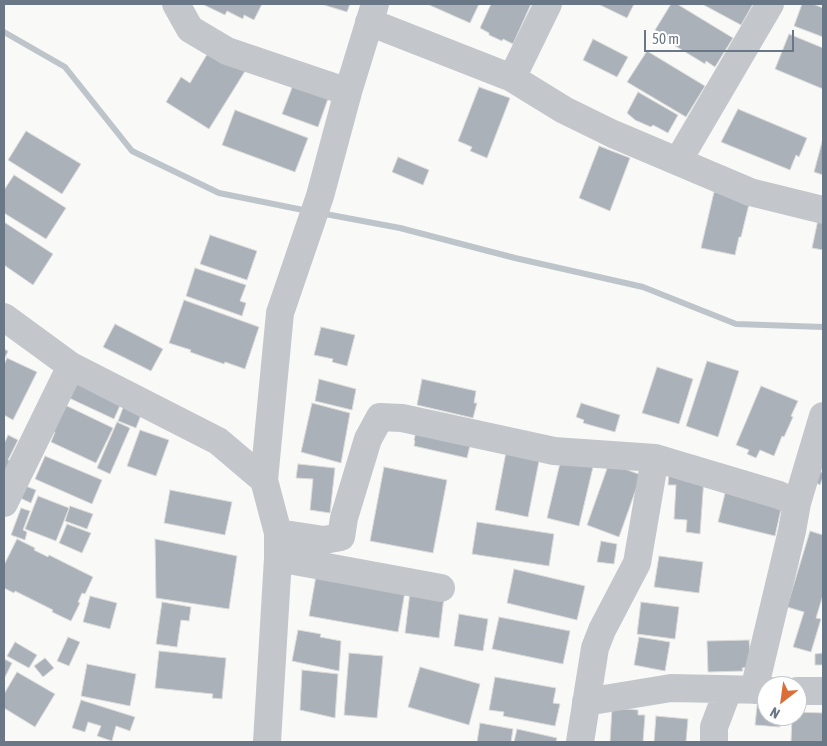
<!DOCTYPE html>
<style>
body{margin:0}
#map{position:relative;width:827px;height:746px;overflow:hidden;background:#f9f9f7;font-family:"Asap Condensed",sans-serif}
canvas{display:block}
.frame{position:absolute;inset:0;border:5px solid #6a7787;pointer-events:none}
.north{position:absolute;left:757px;top:676px;width:50px;height:50px;box-sizing:border-box;background:#fff;border:1px solid #c3c9cf;border-radius:50%;rotate:210deg;font-size:14px;font-weight:700;line-height:20px;text-align:center;color:#6a7787}
.north::after{content:'';display:block;margin:auto;width:18px;height:22px;background:#db6e36;clip-path:polygon(50% 0,100% 100%,50% 72%,0 100%)}
.scale{position:absolute;left:644px;top:30px;width:150px;height:22px;box-sizing:border-box;border:2px solid #6a7787;border-top:0;padding-left:6px;font-size:15px;line-height:18px;white-space:nowrap;color:#6a7787;-webkit-text-stroke:4px #fff;paint-order:stroke}
</style>
<div id="map">
<canvas width="827" height="746"></canvas>
<div class="frame"></div>
<div class="north">N</div>
<div class="scale">50 m</div>
</div>
<script>
const ctx = document.querySelector('canvas').getContext('2d');
ctx.lineJoin = 'round';
function shape(rows) {
  const path = new Path2D();
  for (const r of rows) {
    path.moveTo(r[0], r[1]);
    for (let i = 2; i < r.length; i += 2) path.lineTo(r[i], r[i + 1]);
  }
  return path;
}
function stroke(path, color, width, dash) {
  ctx.strokeStyle = color;
  ctx.lineWidth = width;
  ctx.lineCap = dash ? 'butt' : 'round';
  ctx.setLineDash(dash || []);
  ctx.stroke(path);
}
function fill(path, color) {
  ctx.fillStyle = color;
  ctx.fill(path, 'evenodd');
}
const stream = shape([
 [4,32,65,67,132,151,219,193,308,211],
 [320,213,400,228,515,258,643,287,736,324,823,327]
]);
const building = shape([
 [202,4,262,4,254,20,244,15,243,19,227,11,225,15,202,4],
 [321,4,350,4,347,12,321,4],
 [427,4,479,4,470,23,427,4],
 [491,4,531,4,513,44,503,39,502,41,489,35,489,33,480,28,491,4],
 [598,4,634,4,627,18,598,4],
 [671,4,677,4,733,38,715,67,706,61,705,64,664,39,665,36,655,30,671,4],
 [702,4,753,4,741,25,702,4],
 [802,4,813,4,823,8,823,37,794,26,802,4],
 [789,34,823,48,823,89,775,69,789,34],
 [593,39,628,57,617,77,583,60,593,39],
 [212,46,247,68,209,129,166,102,181,77,190,83,212,46],
 [647,51,705,86,686,117,627,82,647,51],
 [295,80,330,93,318,127,282,114,295,80],
 [479,87,510,98,487,158,470,151,472,147,458,141,479,87],
 [638,92,678,115,668,133,653,125,651,127,635,120,627,113,638,92],
 [738,109,807,138,799,157,796,155,790,170,721,142,738,109],
 [235,110,308,138,295,172,222,145,235,110],
 [26,131,81,164,62,194,8,160,26,131],
 [822,142,823,142,823,175,814,172,822,142],
 [599,146,630,158,610,211,579,198,599,146],
 [398,157,429,170,423,185,392,172,398,157],
 [14,175,66,208,46,239,4,213,4,190,14,175],
 [714,192,750,200,741,237,739,237,735,255,701,248,714,192],
 [819,215,823,216,823,250,812,248,819,215],
 [4,222,53,254,33,285,4,265,4,222],
 [210,235,257,251,247,280,200,264,210,235],
 [195,268,246,285,240,301,246,303,242,316,186,296,195,268],
 [184,300,259,327,245,369,225,362,224,364,190,352,191,350,169,343,184,300],
 [115,324,163,349,151,371,103,347,115,324],
 [321,327,355,335,347,366,332,362,333,359,314,355,321,327],
 [4,349,8,351,4,360,4,349],
 [7,358,37,372,13,420,4,415,4,365,7,358],
 [707,361,739,371,718,437,686,426,707,361],
 [657,367,693,379,679,424,642,413,657,367],
 [75,379,122,401,114,419,67,397,75,379],
 [319,379,356,389,352,410,315,401,319,379],
 [422,379,476,391,474,403,477,403,473,418,417,405,422,379],
 [761,386,798,401,791,416,793,417,784,437,782,436,774,456,760,450,756,458,747,454,749,450,736,445,761,386],
 [126,400,144,407,136,428,118,421,126,400],
 [312,403,350,413,341,463,301,452,312,403],
 [581,403,620,415,615,432,583,423,584,420,576,417,581,403],
 [65,405,113,428,96,463,51,442,55,432,53,431,65,405],
 [117,422,130,428,110,474,97,468,117,422],
 [140,430,169,440,156,476,127,466,140,430],
 [416,432,472,437,467,458,414,446,415,441,414,440,416,432],
 [8,435,18,440,8,460,11,461,4,474,4,444,8,435],
 [507,447,539,461,528,517,495,510,507,447],
 [45,456,102,480,92,504,35,479,45,456],
 [561,459,593,467,579,526,547,518,561,459],
 [670,461,704,478,700,534,686,532,687,520,674,519,676,485,668,485,670,461],
 [609,463,641,475,619,537,587,525,609,463],
 [298,464,335,468,330,513,310,510,313,479,296,478,298,464],
 [384,467,447,480,433,553,370,541,384,467],
 [814,468,823,473,823,477,820,485,809,479,814,468],
 [730,473,786,487,775,536,718,522,730,473],
 [23,485,36,490,31,503,18,497,23,485],
 [170,490,232,502,225,535,164,523,170,490],
 [38,496,69,508,56,541,25,529,38,496],
 [70,506,93,514,87,529,65,521,70,506],
 [21,508,30,511,23,530,27,532,25,540,11,535,21,508],
 [477,522,554,534,549,566,472,554,477,522],
 [67,524,91,533,82,553,59,543,67,524],
 [810,531,823,535,823,595,816,618,821,619,811,652,793,647,804,612,787,607,810,531],
 [17,539,35,548,34,550,48,557,49,555,93,577,85,594,82,593,78,602,80,603,71,621,52,612,53,610,15,591,14,593,4,588,4,565,17,539],
 [155,539,237,556,229,609,156,598,155,539],
 [601,541,617,544,614,564,597,562,601,541],
 [659,556,703,562,699,593,654,587,659,556],
 [319,559,408,574,398,632,309,616,319,559],
 [514,569,585,586,577,620,507,603,514,569],
 [411,584,445,589,439,638,405,633,411,584],
 [90,596,117,603,110,629,83,622,90,596],
 [162,602,191,607,189,621,181,620,177,647,156,644,162,602],
 [641,602,679,607,675,639,637,634,641,602],
 [459,614,488,619,483,651,454,646,459,614],
 [499,617,570,631,563,664,492,649,499,617],
 [298,630,321,634,320,637,341,641,339,671,292,661,298,630],
 [68,637,80,642,69,666,57,661,68,637],
 [639,637,670,642,665,671,634,665,639,637],
 [749,640,751,667,742,668,743,671,708,672,707,641,749,640],
 [15,642,37,655,29,668,7,656,15,642],
 [159,651,226,658,222,699,212,698,213,694,155,688,159,651],
 [349,653,383,656,377,718,344,715,349,653],
 [823,653,823,665,815,665,815,654,823,653],
 [45,658,54,668,43,677,34,666,45,658],
 [4,659,12,663,4,679,4,659],
 [87,664,136,674,130,706,81,696,87,664],
 [420,667,480,684,469,725,408,707,420,667],
 [302,670,338,674,335,718,300,710,302,670],
 [17,672,55,694,35,727,4,708,4,694,17,672],
 [495,677,556,688,553,703,560,704,555,726,503,716,504,712,489,710,495,677],
 [758,697,767,698,767,716,781,716,780,727,755,725,758,697],
 [81,700,135,717,130,731,116,726,112,741,97,736,101,726,88,722,85,732,72,728,81,700],
 [612,708,638,710,638,715,645,715,643,742,610,742,612,708],
 [797,712,823,713,823,742,791,742,792,716,797,716,797,712],
 [656,716,688,719,686,742,654,742,656,716],
 [480,723,513,729,511,742,477,742,480,723],
 [517,729,557,738,556,742,514,742,517,729]
]);
const minor = shape([
 [176,4,190,29,227,51,348,92],
 [369,22,512,78,564,110,613,134,750,192,823,210],
 [512,78,548,4],
 [678,161,770,4],
 [4,317,71,366,218,441,264,480,278,533,278,558,267,742],
 [264,480,280,313,320,196,348,92,375,4],
 [4,503,71,366],
 [797,503,823,416],
 [278,533,324,540,341,537,344,518,368,439,380,417,402,418,554,451,655,458,779,495,797,503,792,531,754,690],
 [278,558,441,588],
 [797,691,823,691],
 [586,702,671,688,767,690],
 [580,742,595,648,602,630,637,563,655,458],
 [714,742,714,727,728,690]
]);
stroke(stream, '#bdc5cb', 6);
fill(building, '#aab1b8');
stroke(building, '#dbdbda', 1);
stroke(minor, '#c3c6ca', 28);
</script>
